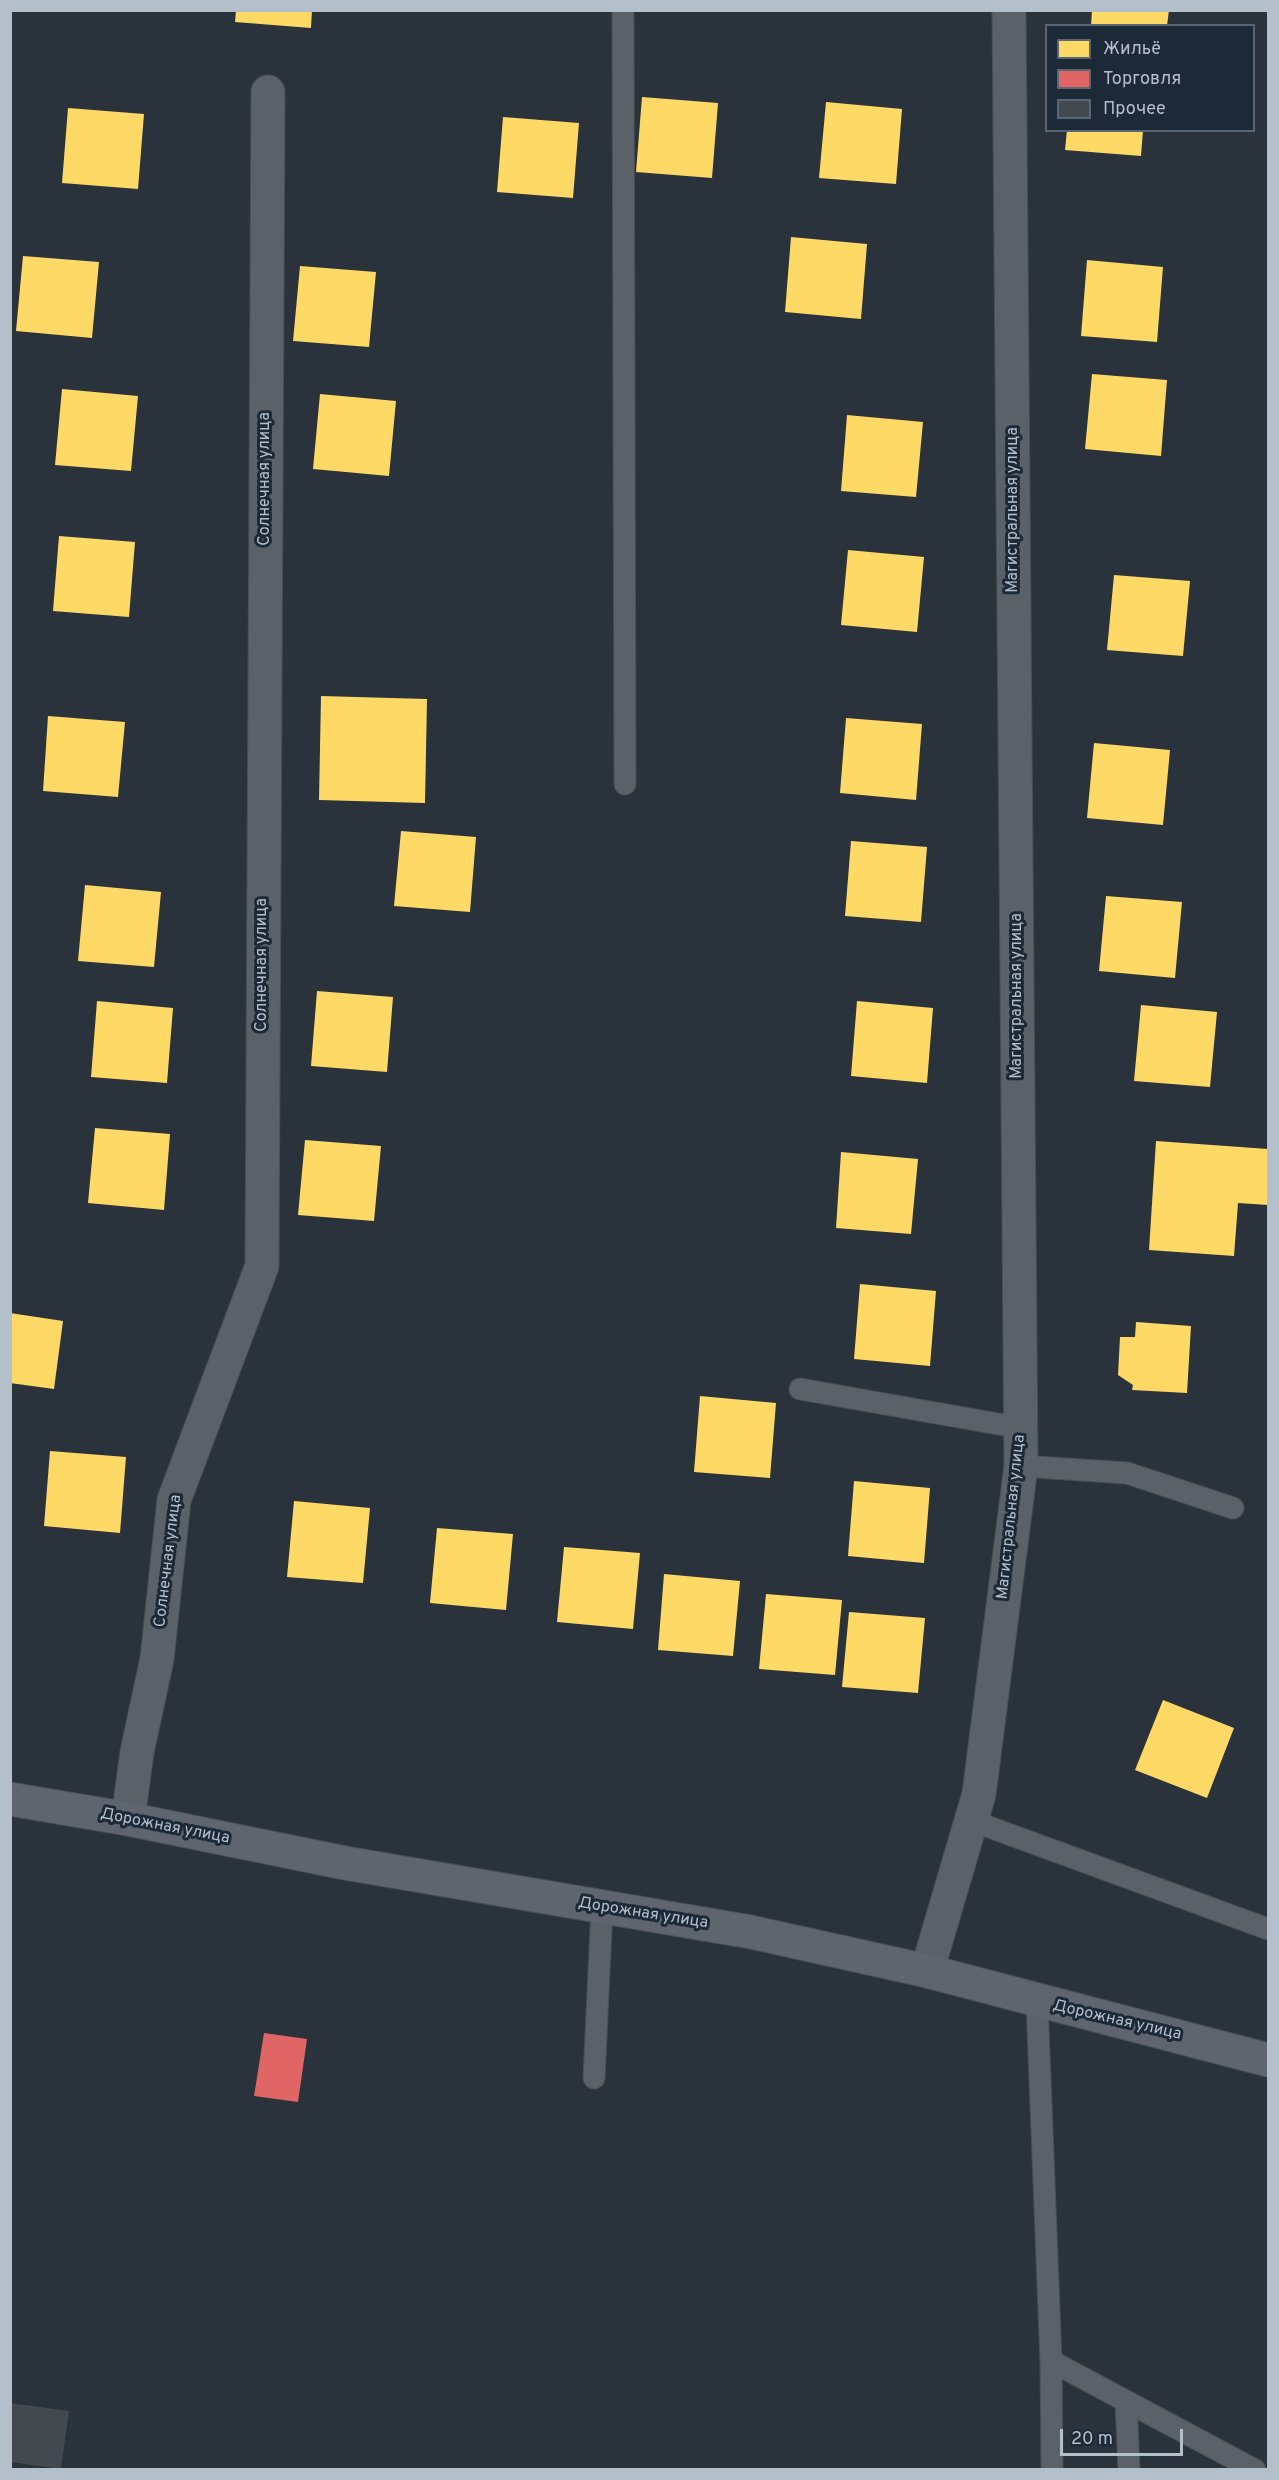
<!DOCTYPE html>
<meta charset="utf-8">
<style>
body{margin:0}
#map{position:relative;width:1279px;height:2480px;overflow:hidden;background:#2a333b;font-family:Overpass,sans-serif}
canvas{display:block}
.frame{position:absolute;inset:0;border:12px solid #b4bfcc;pointer-events:none}
.legend{position:absolute;left:1045px;top:24px;width:210px;height:108px;box-sizing:border-box;background:#1c2a37;border:2px solid #596673;margin:0;padding:8px 10px;list-style:none;font-size:18px;color:#b4bfcc}
.legend li{display:flex;align-items:center;gap:12px;height:30px}
.legend b{width:30px;border:2px solid #596673}
.scale{position:absolute;left:1060px;top:2429px;width:123px;height:27px;box-sizing:border-box;border:3px solid #b4bfcc;border-top:0;padding-left:8px;font-size:18px;line-height:21px;white-space:nowrap;color:#b4bfcc;-webkit-text-stroke:4px #1c2a37;paint-order:stroke}
</style>
<div id="map">
<canvas width="1279" height="2480"></canvas>
<div class="frame"></div>
<ul class="legend">
<li><b style="height:16px;background:#ffd966"></b>Жильё</li>
<li><b style="height:16px;background:#e06666"></b>Торговля</li>
<li><b style="height:16px;background:#424a50"></b>Прочее</li>
</ul>
<div class="scale">20 m</div>
</div>
<script>
const ctx = document.querySelector('canvas').getContext('2d');
ctx.lineJoin = 'round';
function fill(path, color) {
  ctx.fillStyle = color;
  ctx.fill(path, 'evenodd');
}
function shape(rows) {
  const path = new Path2D();
  for (const r of rows) {
    path.moveTo(r[0], r[1]);
    for (let i = 2; i < r.length; i += 2) path.lineTo(r[i], r[i + 1]);
  }
  return path;
}
function stroke(path, color, width, dash) {
  ctx.strokeStyle = color;
  ctx.lineWidth = width;
  ctx.lineCap = dash ? 'butt' : 'round';
  ctx.setLineDash(dash || []);
  ctx.stroke(path);
}
function write(font, color, halo, rows, align = 'center') {
  ctx.font = font + ' Overpass,sans-serif';
  ctx.lineWidth = 6;
  ctx.setLineDash([]);
  ctx.textBaseline = 'middle';
  ctx.strokeStyle = halo;
  ctx.fillStyle = color;
  for (const [text, x, y, turn = 0] of rows) {
    ctx.save();
    ctx.translate(x, y);
    ctx.rotate((+turn || 0) * Math.PI / 180);
    ctx.textAlign = isNaN(turn) ? turn : align;
    if (halo) ctx.strokeText(text, 0, 0);
    ctx.fillText(text, 0, 0);
    ctx.restore();
  }
}
const homes = shape([
 [236,10,312,10,311,28,235,22],
 [1092,10,1169,10,1167,26,1091,26],
 [642,97,718,103,712,178,636,172],
 [826,102,902,109,896,184,819,178],
 [68,108,144,114,138,189,62,183],
 [503,117,579,123,573,198,497,192],
 [1067,130,1143,130,1141,156,1065,150],
 [791,237,867,244,861,319,785,312],
 [23,256,99,262,92,338,16,331],
 [1087,260,1163,267,1157,342,1081,336],
 [300,266,376,272,369,347,293,341],
 [1092,374,1167,380,1161,456,1085,449],
 [62,389,138,396,131,471,55,465],
 [320,394,396,401,389,476,313,469],
 [847,415,923,422,916,497,841,491],
 [59,536,135,542,129,617,53,611],
 [848,550,924,557,917,632,841,625],
 [1114,575,1190,581,1183,656,1107,650],
 [321,696,427,699,425,803,319,800],
 [48,716,125,722,118,797,43,791],
 [846,718,922,724,916,800,840,793],
 [1094,743,1170,750,1163,825,1087,818],
 [401,831,476,837,470,912,394,906],
 [851,841,927,847,921,922,845,916],
 [85,885,161,892,154,967,78,961],
 [1106,896,1182,902,1175,978,1099,971],
 [317,991,393,997,387,1072,311,1066],
 [97,1001,173,1008,167,1083,91,1077],
 [857,1001,933,1008,927,1083,851,1076],
 [1141,1005,1217,1012,1210,1087,1134,1081],
 [95,1128,170,1134,164,1210,88,1203],
 [305,1140,381,1146,374,1221,298,1215],
 [1156,1141,1268,1149,1268,1205,1238,1203,1234,1256,1149,1250],
 [841,1152,918,1159,911,1234,836,1228],
 [860,1284,936,1291,930,1366,854,1359],
 [10,1313,63,1321,54,1389,10,1383],
 [1136,1322,1191,1326,1187,1393,1132,1390,1133,1385,1118,1375,1120,1337,1135,1337],
 [700,1396,776,1403,770,1478,694,1472],
 [50,1451,126,1457,120,1533,44,1526],
 [854,1481,930,1488,924,1563,848,1556],
 [294,1501,370,1508,363,1583,287,1577],
 [437,1528,513,1534,506,1610,430,1603],
 [564,1547,640,1553,633,1629,557,1622],
 [664,1574,740,1581,733,1656,658,1650],
 [766,1594,842,1600,835,1675,759,1669],
 [849,1612,925,1618,918,1693,842,1687],
 [1163,1700,1234,1728,1207,1798,1135,1770]
]);
const shops = shape([
 [264,2033,307,2039,298,2102,254,2096]
]);
const building = shape([
 [10,2403,69,2411,61,2469,10,2462]
]);
const lane = shape([
 [623,10,625,784],
 [800,1389,1021,1428],
 [1021,1466,1127,1473,1233,1508],
 [970,1820,1268,1929],
 [1037,2002,1051,2361,1255,2470],
 [594,2078,602,1908],
 [1051,2361,1052,2470],
 [1126,2401,1129,2470]
]);
const street = shape([
 [128,1819,137,1752,157,1659,174,1500,262,1266,268,92],
 [927,1971,979,1794,1021,1466,1009,10]
]);
const secondary = shape([
 [10,1799,128,1819,345,1863,751,1932,927,1971,1268,2060]
]);
const streetNames = [
 ["Солнечная улица",266,479,-90],
 ["Магистральная улица",1014,510,-90],
 ["Солнечная улица",263,965,-90],
 ["Магистральная улица",1018,996,-90],
 ["Магистральная улица",1012,1517,-84],
 ["Солнечная улица",169,1561,-83],
 ["Дорожная улица",165,1827,11],
 ["Дорожная улица",643,1914,9],
 ["Дорожная улица",1117,2021,13]
];
fill(homes, '#ffd966');
fill(shops, '#e06666');
fill(building, '#424a50');
stroke(lane, '#484f55', 23);
stroke(street, '#484f55', 35);
stroke(secondary, '#484f55', 35);
stroke(lane, '#5b6168', 21);
stroke(street, '#5b6168', 33);
stroke(secondary, '#5e656e', 33);
write('16px', '#b4bfcc', '#1c2a37', streetNames);
</script>
